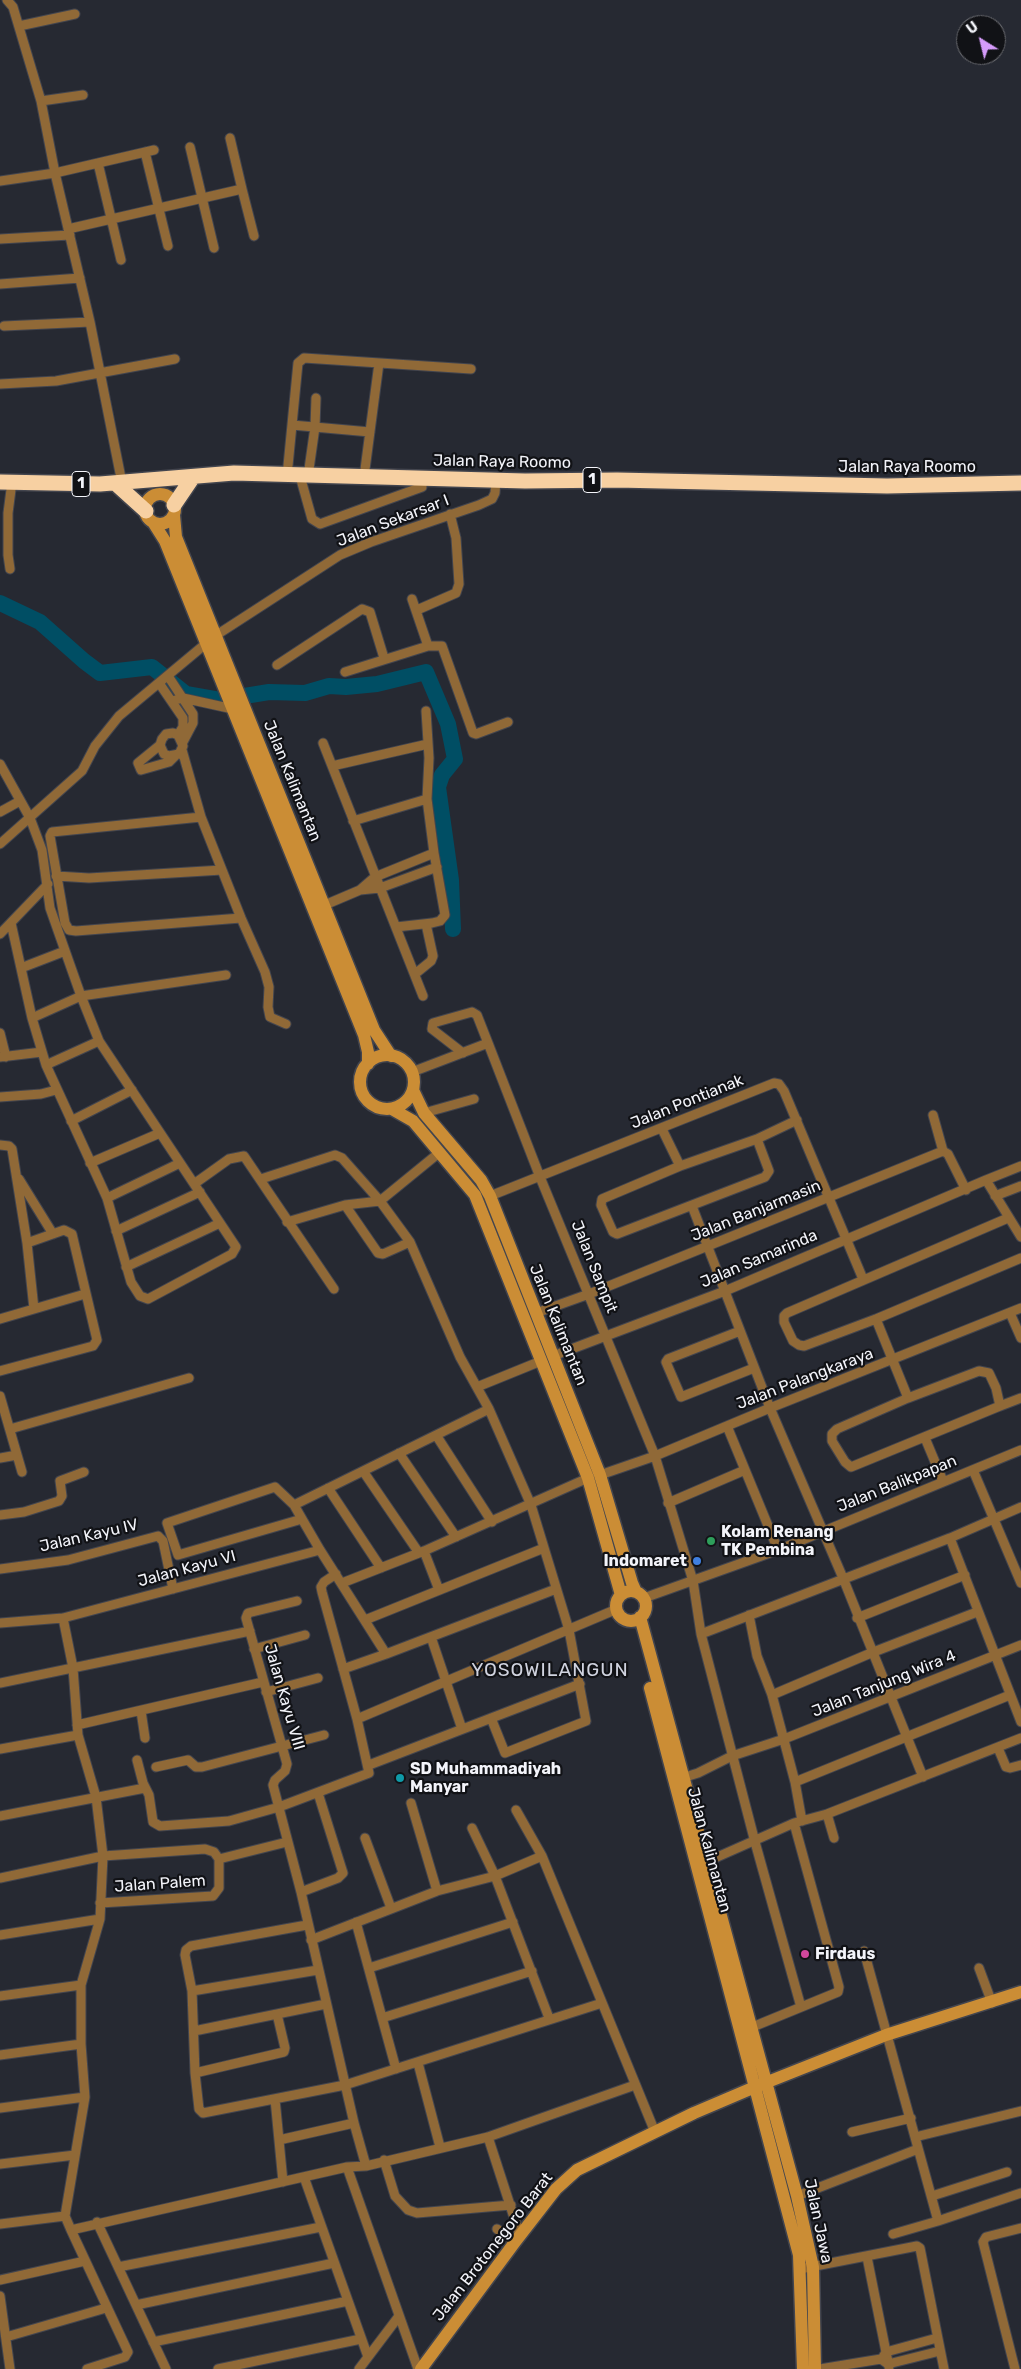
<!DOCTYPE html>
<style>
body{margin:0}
#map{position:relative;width:1021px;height:2369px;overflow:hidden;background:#262932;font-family:Rubik,sans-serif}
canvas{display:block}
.north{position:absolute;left:956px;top:15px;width:50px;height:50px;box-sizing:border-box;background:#111216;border:1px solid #6b6c71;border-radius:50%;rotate:324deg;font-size:14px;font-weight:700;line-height:20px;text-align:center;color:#f3f4fa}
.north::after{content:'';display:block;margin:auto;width:18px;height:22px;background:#d59bfa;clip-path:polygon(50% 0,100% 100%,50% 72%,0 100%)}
</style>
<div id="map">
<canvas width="1021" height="2369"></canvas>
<div class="north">U</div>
</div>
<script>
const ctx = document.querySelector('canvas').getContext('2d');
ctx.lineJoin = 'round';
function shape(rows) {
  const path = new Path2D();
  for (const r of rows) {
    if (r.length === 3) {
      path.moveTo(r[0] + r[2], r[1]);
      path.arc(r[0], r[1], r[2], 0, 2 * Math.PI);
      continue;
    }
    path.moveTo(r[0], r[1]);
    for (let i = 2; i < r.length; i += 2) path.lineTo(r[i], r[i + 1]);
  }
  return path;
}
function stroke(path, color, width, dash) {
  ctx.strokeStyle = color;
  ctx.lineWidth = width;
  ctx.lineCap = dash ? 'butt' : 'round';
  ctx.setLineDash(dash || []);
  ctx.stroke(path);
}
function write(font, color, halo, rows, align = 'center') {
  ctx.font = font + ' Rubik,sans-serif';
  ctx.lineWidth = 4.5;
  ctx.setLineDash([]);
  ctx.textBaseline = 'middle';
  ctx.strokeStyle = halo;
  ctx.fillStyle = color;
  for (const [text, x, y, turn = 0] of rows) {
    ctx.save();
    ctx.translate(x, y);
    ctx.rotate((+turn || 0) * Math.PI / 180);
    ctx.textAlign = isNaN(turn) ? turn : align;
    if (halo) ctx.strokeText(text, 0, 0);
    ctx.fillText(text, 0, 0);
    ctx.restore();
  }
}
const river = shape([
 [0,603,40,622,84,661,100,673,152,667,186,694,220,700,269,692,305,693,329,686,346,687,377,684,426,672,448,724,455,759,442,775,438,787,451,880,453,929]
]);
const street = shape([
 [7,0,13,7,41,101,55,173,90,322,122,483],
 [19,26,75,14],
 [41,101,83,95],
 [190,147,214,248],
 [145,152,168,246],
 [98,163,121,260],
 [0,181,55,173,154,150],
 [242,189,254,236],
 [68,229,242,189,230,138],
 [0,239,70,235],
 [0,284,80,278],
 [4,326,90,322],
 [0,384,56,381,175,359],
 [292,425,370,432],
 [287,476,298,363,304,358,471,369],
 [300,476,312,519,320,524,422,487,422,478],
 [308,476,315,427,316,398],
 [364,477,379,363],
 [10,569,8,555,8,513,12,482],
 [412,599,428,646,442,646,473,733,476,734,508,722],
 [417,610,456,593,459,584,456,538,450,514],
 [277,665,362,609,370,612,384,658],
 [345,672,428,646],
 [168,676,193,714,193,723,183,742],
 [159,683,183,718,183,727,178,735],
 [172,701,183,698,233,709],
 [323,743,423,996],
 [160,745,164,754,169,756,179,754,183,746,178,735,173,733,166,734,162,739,160,745,138,763,141,770,169,762,175,756],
 [182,750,201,817,241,918,265,972,269,987,268,1007,270,1017,286,1024],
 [0,764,30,818,42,850,50,908,81,996,99,1041,236,1247,232,1254,148,1299,140,1296,131,1282,107,1198,46,1065,32,1018,11,923],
 [332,766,428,744],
 [0,812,20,801],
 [201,817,52,832,50,836,65,923,69,930,76,931,241,918],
 [353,821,427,799],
 [0,844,82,771,95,746,119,716,215,636,340,555,371,542,479,505,492,499,495,493,496,480],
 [56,876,89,878,222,870],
 [360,890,375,877,434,853],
 [320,907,360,890,380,888,437,867],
 [396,927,432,923,440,921,445,915,434,853,427,799,429,758,426,711],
 [0,934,48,884],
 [21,968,65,951],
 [415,974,431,961,433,956,426,924],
 [32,1018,81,996,226,975],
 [0,1033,6,1057],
 [463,1053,432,1029,433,1023,472,1012,477,1015,488,1043],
 [0,1057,42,1052],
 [46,1065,99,1041],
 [412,1072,488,1043,540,1177,655,1456,693,1581,701,1634,755,1842,801,2007],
 [0,1097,41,1094,56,1090],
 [424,1113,474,1099],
 [933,1115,943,1151],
 [71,1121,132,1090],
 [662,1129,680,1166],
 [757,1139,769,1171,765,1177,617,1234,613,1232,601,1205,602,1199,680,1166,757,1139],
 [757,1139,797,1120],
 [0,1145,9,1146,12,1149,27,1243,34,1309],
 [90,1163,160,1133],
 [19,1179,53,1234],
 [261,1179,335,1155,342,1158,380,1201,410,1242,460,1357,489,1409,531,1505,569,1630,586,1721,505,1753,491,1718],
 [986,1180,1021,1166],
 [194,1184,229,1159,244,1156,334,1289],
 [490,1196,774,1083,779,1084,784,1091,863,1279],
 [995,1196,1021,1186],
 [107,1198,180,1163],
 [345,1205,378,1253,383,1254,410,1242],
 [692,1206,770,1408,843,1578,923,1777],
 [1008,1218,787,1313,784,1316,784,1322,793,1341,799,1345,804,1346,876,1319,1021,1258],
 [287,1222,345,1205,380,1201,440,1152],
 [116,1231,200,1192],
 [126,1267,220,1223],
 [536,1313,589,1294,943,1151,948,1154,966,1190],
 [1010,1313,1021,1338],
 [0,1319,85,1294],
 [876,1319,908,1398],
 [740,1331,668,1359,666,1362,681,1397,754,1368],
 [553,1356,725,1291,986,1180,1021,1237],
 [0,1371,93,1346,97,1340,72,1234,64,1230,27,1243],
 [979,1371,989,1373,996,1388,1000,1406,851,1467,845,1462,832,1441,832,1434,837,1429,908,1398,979,1371],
 [477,1387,541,1361],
 [0,1396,22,1472],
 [1000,1406,1021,1398],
 [727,1426,778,1550],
 [10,1429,189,1378],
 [436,1435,492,1522],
 [925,1438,943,1481],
 [399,1453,456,1537],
 [0,1458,17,1455],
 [973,1470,1021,1583],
 [363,1471,419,1553],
 [600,1475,655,1456,770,1408,1021,1308],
 [328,1488,381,1568],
 [668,1503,745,1470],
 [294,1505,489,1409],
 [0,1515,24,1512,59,1501,62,1496,60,1481,84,1472],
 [302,1519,178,1555,167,1523,275,1487,294,1505,302,1519,320,1550,386,1654],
 [950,1538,1021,1722],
 [424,1551,439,1590],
 [0,1569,68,1560,158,1536,163,1541,173,1589],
 [342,1583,424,1551,588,1478],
 [644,1598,778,1550,1021,1450],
 [297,1601,248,1613,246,1618,287,1764,285,1771,275,1780,273,1785,301,1892,354,2123,366,2166],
 [749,1615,757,1656,772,1695,795,1782,802,1821],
 [63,1618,73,1668,78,1735,96,1797,103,1856,100,1919,81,1985,81,2044,85,2097,65,2216],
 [857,1618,965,1575],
 [365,1620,544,1548],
 [0,1623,63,1618,320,1550],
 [701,1634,950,1538,1021,1507],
 [431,1637,462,1729],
 [254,1649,305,1635],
 [343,1669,386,1654,556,1589],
 [0,1683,250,1631],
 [266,1692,318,1678],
 [772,1695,871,1653,977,1612],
 [141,1711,145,1738],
 [357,1719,617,1609],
 [77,1725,263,1682],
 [998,1748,1006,1767,1010,1768,1021,1765],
 [0,1749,78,1735],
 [137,1760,143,1783,149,1795,153,1822,160,1826,229,1821,279,1807,369,1773,357,1719,322,1592,321,1587,324,1582,336,1574],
 [369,1765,580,1684],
 [156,1767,188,1760,196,1767,202,1767,324,1735],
 [679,1779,698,1773,732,1756,784,1739,1021,1645],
 [795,1782,1010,1695],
 [411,1803,437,1891],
 [516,1810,542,1856,655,2132],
 [827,1814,834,1838],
 [0,1816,145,1788],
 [472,1828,495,1876,549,2018],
 [365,1838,391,1908],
 [219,1859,287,1842],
 [706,1862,794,1823,827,1814,1021,1738],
 [0,1878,103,1856,205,1849,214,1852,219,1859,219,1888,213,1896,100,1903],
 [301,1892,338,1878,343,1873,318,1793],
 [356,1922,396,2069],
 [307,1925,191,1946,186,1950,185,1955,192,1991,195,2073,199,2109,203,2113,345,2085,602,2003],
 [0,1935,100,1919],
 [311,1940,437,1891,495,1876,542,1856],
 [864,1951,938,2221,1021,2193],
 [369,1968,513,1922],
 [979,1968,992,2003],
 [192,1991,318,1970],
 [0,1996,81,1985],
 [382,2018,532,1971],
 [750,2028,838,1992,839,1987,794,1823],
 [194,2031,326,2004],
 [0,2055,81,2044],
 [418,2063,440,2147],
 [195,2073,284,2052,285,2048,277,2014],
 [275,2099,283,2182],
 [0,2108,85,2097],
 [852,2132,911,2118],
 [488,2137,520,2236],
 [915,2137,1021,2111],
 [279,2140,354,2123],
 [384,2160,395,2196,408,2210,417,2213,511,2205],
 [0,2164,75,2155],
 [347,2167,418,2369],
 [304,2177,368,2357],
 [797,2196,918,2149],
 [932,2196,1007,2172],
 [97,2222,166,2369],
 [0,2224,65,2216,71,2230,347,2167,366,2166,488,2137,635,2085],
 [497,2229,515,2242],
 [71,2230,128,2352,125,2357,87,2369],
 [893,2234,938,2221],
 [867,2257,889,2367],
 [118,2267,321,2227],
 [800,2269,917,2246,920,2248,944,2369],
 [0,2280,85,2261],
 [0,2296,10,2369],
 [136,2305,334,2263],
 [6,2337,106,2308],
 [153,2342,348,2301],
 [883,2357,886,2352,937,2338],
 [218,2369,361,2339],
 [359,2369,399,2316],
 [820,2369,881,2359,888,2364,940,2351],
 [1015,2369,983,2242,986,2237,1021,2228]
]);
const secondary = shape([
 [160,509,15],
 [174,515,176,537,374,1030,391,1056],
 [153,522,165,541,364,1035,368,1052,368,1064],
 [387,1082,27],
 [413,1090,424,1113,481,1180,490,1196,600,1475,632,1583,636,1592],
 [392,1109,413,1121,475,1195,588,1478,621,1595],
 [631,1606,15],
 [640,1617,797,2196,813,2267,815,2369],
 [650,1688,799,2255,803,2369],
 [421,2369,515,2242,556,2189,577,2170,694,2113,755,2087,886,2035,1021,1992]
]);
const highway = shape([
 [0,482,100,484,234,473,525,481,617,480,887,486,1021,483],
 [115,483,146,511],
 [174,505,193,477]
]);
const markers = [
 [711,1541,5,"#2e9e5b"],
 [697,1561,5,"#3f7fe0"],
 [400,1778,5,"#0f9aa8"],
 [805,1954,5,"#d1479c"]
];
const shields = [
 [592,480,18],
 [81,484,18]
];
const shieldNames = [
 ["1",592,480],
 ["1",81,484]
];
const streetNames = [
 ["Jalan Raya Roomo",502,462,1],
 ["Jalan Raya Roomo",907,467],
 ["Jalan Sekarsar I",393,521,-21],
 ["Jalan Kalimantan",292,781,68],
 ["Jalan Pontianak",687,1102,-22],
 ["Jalan Banjarmasin",756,1211,-22],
 ["Jalan Samarinda",759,1259,-23],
 ["Jalan Sampit",594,1267,68],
 ["Jalan Kalimantan",558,1325,68],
 ["Jalan Palangkaraya",805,1379,-21],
 ["Jalan Balikpapan",897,1484,-22],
 ["Jalan Kayu IV",89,1536,-13],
 ["Jalan Kayu VI",187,1569,-15],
 ["Jalan Tanjung Wira 4",884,1684,-22],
 ["Jalan Kayu VIII",284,1697,74],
 ["Jalan Kalimantan",709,1850,75],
 ["Jalan Palem",160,1884,-4],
 ["Jalan Jawa",818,2221,78],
 ["Jalan Brotonegoro Barat",493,2247,-52]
];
const poiNames = [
 ["Kolam Renang",721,1532],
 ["TK Pembina",721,1550],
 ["Indomaret",687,1561,"right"],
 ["SD Muhammadiyah",410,1769],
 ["Manyar",410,1787],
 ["Firdaus",815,1954]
];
const quarterNames = [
 ["YOSOWILANGUN",550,1671]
];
stroke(river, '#004e64', 16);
stroke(street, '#43454e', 11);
stroke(secondary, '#43454e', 15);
stroke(highway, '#43454e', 18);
stroke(street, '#906937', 9);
stroke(secondary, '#cb8d35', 12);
stroke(highway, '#f7d0a2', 15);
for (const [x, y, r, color] of markers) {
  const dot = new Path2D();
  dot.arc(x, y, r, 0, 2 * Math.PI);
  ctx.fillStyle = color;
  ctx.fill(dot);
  stroke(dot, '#111216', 2);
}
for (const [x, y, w] of shields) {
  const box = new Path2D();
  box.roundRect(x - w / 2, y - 12.5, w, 25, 4);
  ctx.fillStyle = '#111216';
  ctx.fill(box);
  stroke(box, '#f3f4fa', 1);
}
write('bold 15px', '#f3f4fa', null, shieldNames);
write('16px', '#f3f4fa', '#111216', streetNames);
write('bold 16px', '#f3f4fa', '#111216', poiNames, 'left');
ctx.letterSpacing = '1px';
write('19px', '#d0d3df', '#111216', quarterNames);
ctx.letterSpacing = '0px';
</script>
